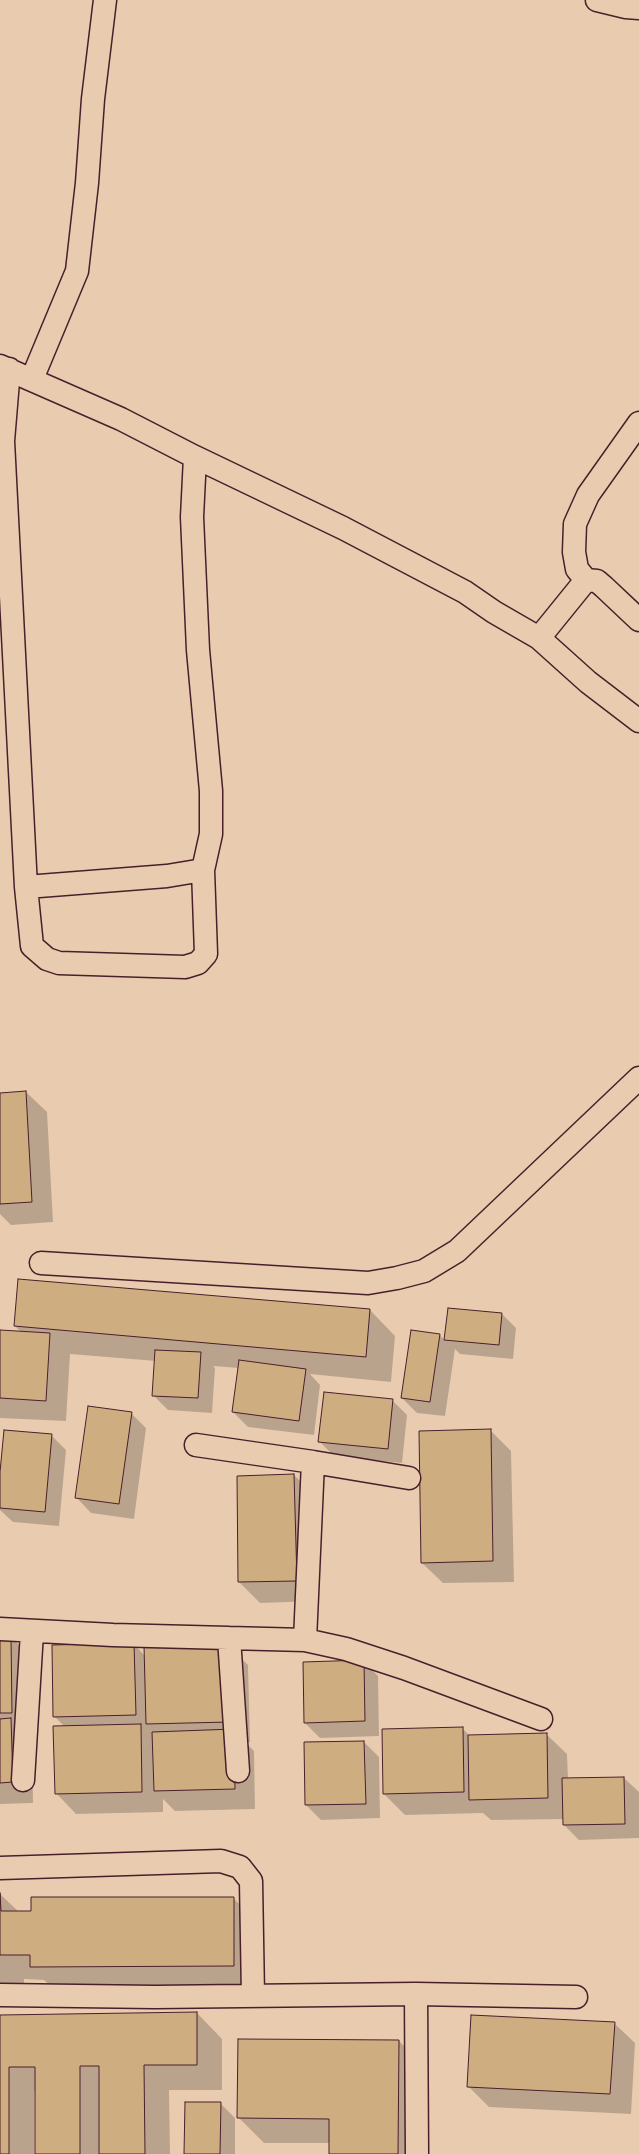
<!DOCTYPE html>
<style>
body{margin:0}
canvas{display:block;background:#e9ccb0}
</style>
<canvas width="639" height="2154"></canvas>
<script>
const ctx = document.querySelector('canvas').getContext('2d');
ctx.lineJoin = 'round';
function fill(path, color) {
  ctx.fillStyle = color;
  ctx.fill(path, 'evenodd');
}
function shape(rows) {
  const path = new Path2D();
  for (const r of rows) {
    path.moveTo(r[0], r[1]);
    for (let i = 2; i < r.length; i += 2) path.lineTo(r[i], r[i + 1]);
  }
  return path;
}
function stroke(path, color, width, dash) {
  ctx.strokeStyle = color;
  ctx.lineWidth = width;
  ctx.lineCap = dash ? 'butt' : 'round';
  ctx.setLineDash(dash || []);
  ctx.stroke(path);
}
const shadow = shape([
 [26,1092,47,1112,53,1222,11,1225,0,1214,0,1094],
 [449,1309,502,1314,516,1328,513,1359,460,1354,455,1349,445,1416,417,1413,402,1398,440,1335,445,1341],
 [370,1310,395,1336,391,1382,310,1374,320,1385,314,1435,248,1427,233,1412,239,1368,213,1366,215,1368,212,1413,168,1410,153,1395,156,1361,70,1354,66,1421,0,1418,0,1331,21,1332,15,1326],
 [392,1400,407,1415,402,1463,334,1456,319,1441],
 [131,1413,146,1428,134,1519,91,1513,77,1498],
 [490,1430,511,1451,514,1582,443,1583,422,1563],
 [51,1435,66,1450,59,1526,13,1522,0,1510,0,1483],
 [294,1475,315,1496,317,1601,260,1603,239,1582,238,1477],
 [0,1636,10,1636,31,1657,33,1803,0,1804],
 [134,1644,145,1656,227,1644,248,1665,250,1742,245,1742,254,1751,255,1809,175,1811,163,1799,163,1812,76,1814,56,1793,65,1727,54,1716],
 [363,1661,378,1676,379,1736,320,1738,305,1723],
 [462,1728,470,1736,546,1734,567,1754,568,1779,624,1778,639,1792,639,1838,579,1840,564,1825,564,1819,491,1820,483,1813,405,1815,384,1794],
 [364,1742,379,1757,380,1818,321,1820,306,1805,305,1743],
 [0,1894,19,1912,233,1898,259,1923,258,1991,57,1992,44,1980,24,1979,24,1996,0,1995],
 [197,2013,222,2039,222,2090,169,2090,170,2154,36,2154,36,2091,34,2091,34,2154,0,2154,0,2016],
 [614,2023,635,2043,631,2114,489,2107,468,2086],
 [399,2041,424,2066,423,2154,330,2154,330,2143,264,2143,238,2117],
 [220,2103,235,2118,235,2154,185,2154]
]);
const building = shape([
 [26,1091,32,1202,0,1204,0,1093,26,1091],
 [18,1279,370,1309,366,1357,14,1326,18,1279],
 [448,1308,502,1313,499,1345,444,1340,448,1308],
 [0,1330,50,1333,46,1401,0,1398,0,1330],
 [411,1330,440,1334,430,1402,401,1398,411,1330],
 [155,1350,201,1352,198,1398,152,1396,155,1350],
 [239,1360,306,1369,299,1421,232,1412,239,1360],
 [324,1392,393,1399,388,1449,318,1442,324,1392],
 [88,1406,132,1412,119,1504,75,1498,88,1406],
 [491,1429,493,1561,421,1563,419,1431,491,1429],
 [4,1430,52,1434,45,1512,0,1508,0,1472,4,1430],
 [294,1474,297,1581,238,1582,237,1476,294,1474],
 [0,1635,11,1635,12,1713,0,1713,0,1635],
 [134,1643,136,1715,53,1717,52,1645,134,1643],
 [228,1643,229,1722,146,1724,144,1646,228,1643],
 [364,1660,365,1721,304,1723,303,1662,364,1660],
 [11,1718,13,1782,0,1783,0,1719,11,1718],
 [141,1724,142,1792,55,1794,53,1726,141,1724],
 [463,1727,464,1792,383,1794,382,1729,463,1727],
 [234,1729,235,1789,154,1791,152,1732,234,1729],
 [547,1733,548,1798,469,1800,468,1735,547,1733],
 [364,1741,366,1804,305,1805,304,1742,364,1741],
 [624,1777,625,1824,563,1825,562,1778,624,1777],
 [0,1893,1,1911,31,1911,31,1897,234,1897,234,1966,30,1967,30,1955,0,1955,0,1893],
 [197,2012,197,2065,144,2065,145,2154,99,2154,99,2066,80,2066,80,2154,35,2154,35,2067,9,2067,9,2154,0,2154,0,2015,197,2012],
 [471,2015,615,2022,610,2094,467,2087,471,2015],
 [238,2039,399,2040,398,2154,329,2154,329,2119,237,2118,238,2039],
 [185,2102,221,2102,220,2154,184,2154,185,2102]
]);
const minor = shape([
 [597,0,626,7,639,8],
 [0,366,121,419,195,457,343,528,465,592,494,612,539,638,588,682,639,721],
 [9,369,3,441,26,887,32,946,47,959,59,963,185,967,198,963,206,954,203,870,167,876,26,887],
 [32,379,77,271,87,183,93,99,105,0],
 [195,457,192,517,198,650,211,791,211,834,203,870],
 [586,580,577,569,574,552,575,524,588,495,639,423],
 [539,638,586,580,597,581,604,587,639,620],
 [41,1263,368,1283,397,1278,424,1271,457,1251,639,1078],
 [196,1445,313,1462,305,1640],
 [313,1462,409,1478],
 [0,1629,113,1635,305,1640,346,1649,404,1668,541,1719],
 [229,1638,238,1771],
 [23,1780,32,1632],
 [0,1868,221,1861,240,1867,251,1881,253,1996],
 [416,1994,576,1997],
 [0,1995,155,1997,416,1994,417,2154]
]);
fill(shadow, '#0003');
fill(building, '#cead81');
stroke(building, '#4a1f2b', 1);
stroke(minor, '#4a1f2b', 25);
stroke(minor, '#e9ccb0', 22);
</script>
